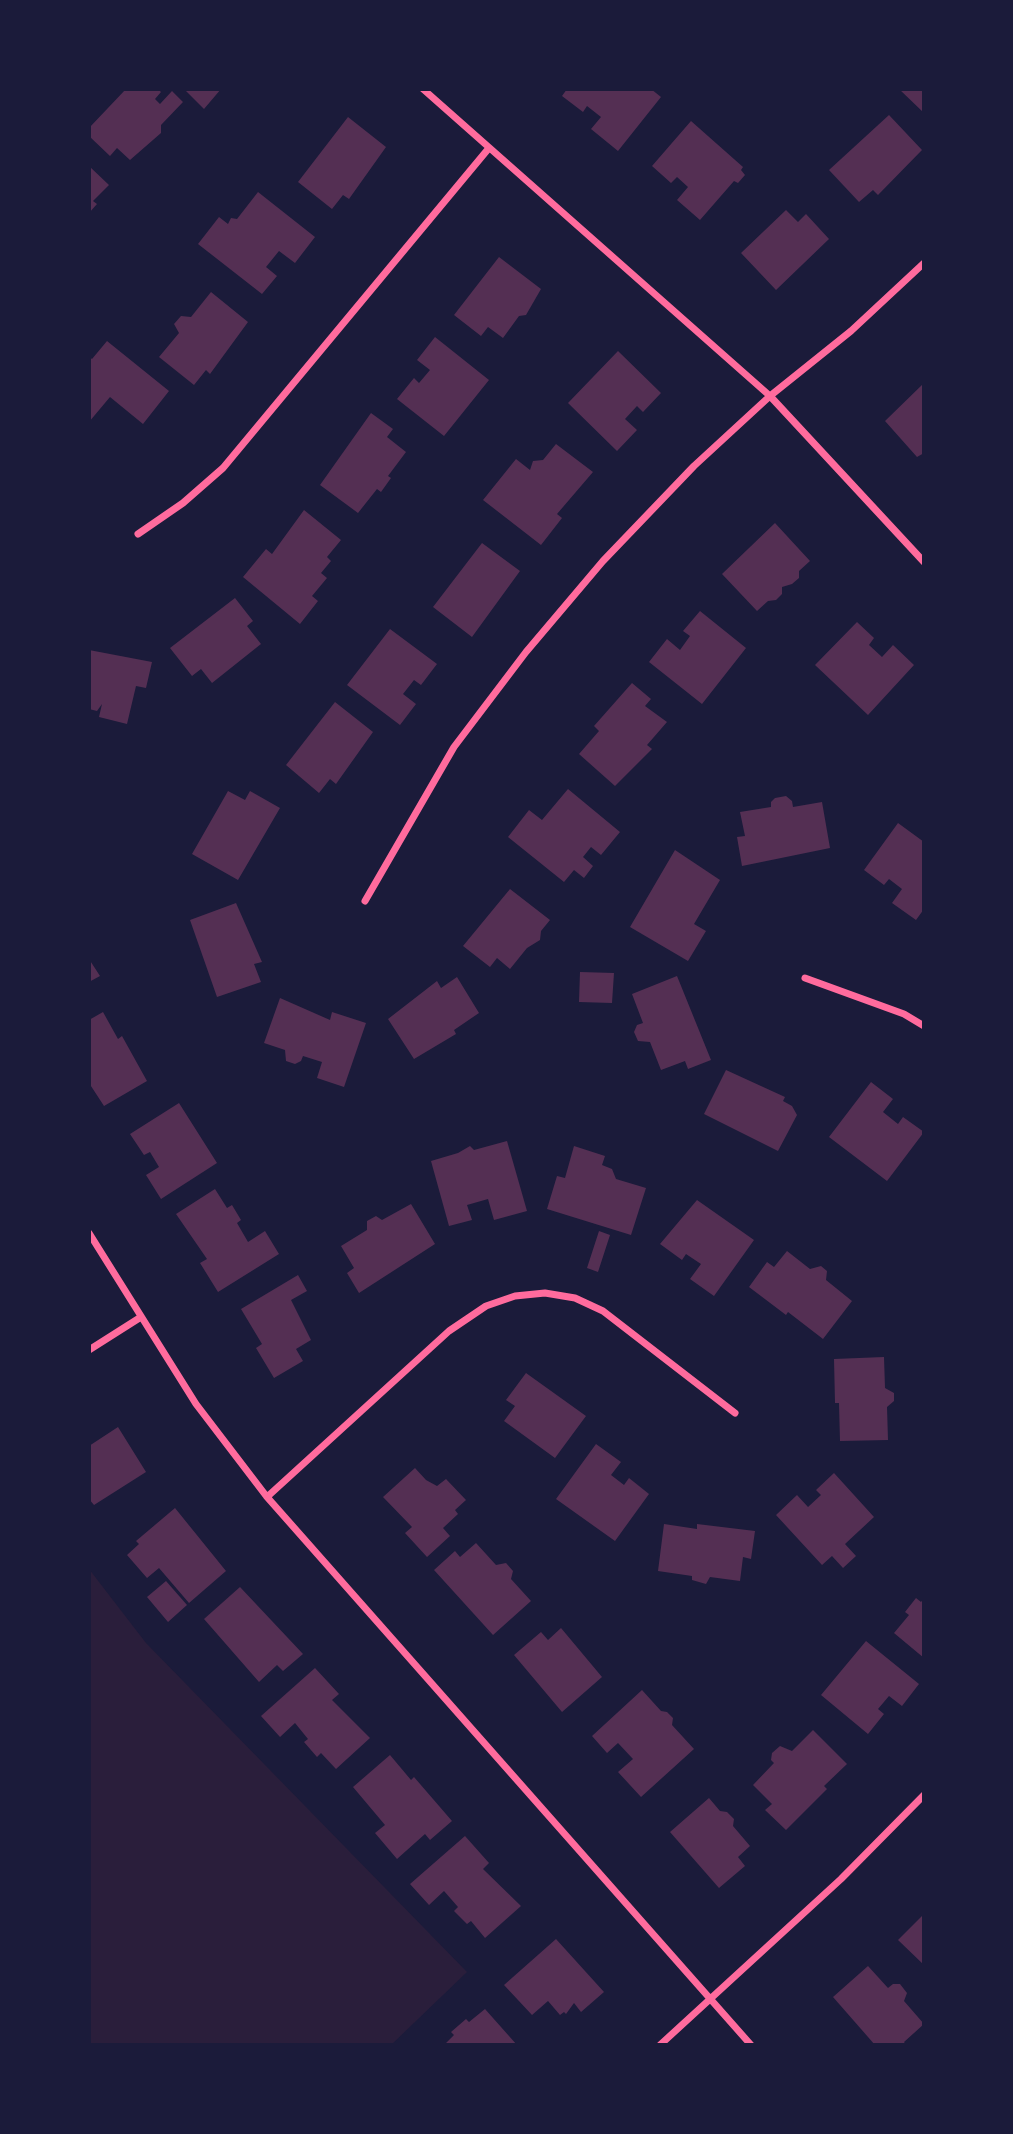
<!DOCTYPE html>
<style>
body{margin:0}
#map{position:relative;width:1013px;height:2134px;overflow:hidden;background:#1b1b3a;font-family:"Noto Sans",sans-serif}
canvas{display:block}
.frame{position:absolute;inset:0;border:91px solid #1b1b3a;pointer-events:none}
</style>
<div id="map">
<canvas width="1013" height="2134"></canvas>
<div class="frame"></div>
</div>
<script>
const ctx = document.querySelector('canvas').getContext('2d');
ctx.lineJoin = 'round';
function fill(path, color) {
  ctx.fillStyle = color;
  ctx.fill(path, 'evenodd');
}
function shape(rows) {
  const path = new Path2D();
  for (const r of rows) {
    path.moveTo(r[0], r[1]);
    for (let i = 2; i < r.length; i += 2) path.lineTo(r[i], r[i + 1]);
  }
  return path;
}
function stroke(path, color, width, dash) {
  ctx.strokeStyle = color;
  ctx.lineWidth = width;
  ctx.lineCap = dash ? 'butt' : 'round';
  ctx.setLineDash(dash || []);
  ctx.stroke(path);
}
const green = shape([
 [89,1569,146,1643,467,1972,391,2045,89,2045]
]);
const building = shape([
 [126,89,158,89,161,92,155,99,160,104,172,91,183,102,161,125,161,133,130,160,117,148,110,156,89,136,89,128],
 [184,89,221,89,204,109],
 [567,89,651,89,661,97,618,151,591,129,601,117,587,106,583,112,562,96],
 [899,89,924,89,924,113],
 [889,115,922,150,878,195,873,190,859,202,829,170],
 [348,117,386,147,349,199,343,195,332,209,298,182],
 [691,121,743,167,741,170,745,175,738,183,734,181,700,220,677,200,688,187,677,177,671,183,652,166],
 [89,166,109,185,93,201,97,204,89,213],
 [258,192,315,237,295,263,279,251,266,267,277,276,262,294,198,244,219,217,228,224,231,218,237,219],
 [786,210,798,222,806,214,829,239,776,290,741,253],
 [499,257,541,289,526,315,519,316,503,338,488,327,481,336,454,315],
 [211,292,248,322,210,374,206,370,194,385,159,357,179,333,174,324,181,316,191,317],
 [435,337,489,380,444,436,397,399,414,378,419,383,430,370,417,360],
 [107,341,169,391,143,424,110,397,89,422,89,357,92,359],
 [618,351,661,393,643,412,637,406,625,419,637,430,617,451,568,403],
 [924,383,924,453,917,457,885,421],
 [371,413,393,429,387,437,406,452,388,476,391,478,381,492,377,489,358,513,320,485],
 [556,444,593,472,557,514,562,518,541,545,483,500,516,459,530,470,533,461,543,460],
 [304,510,341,540,327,557,331,561,321,573,327,578,312,596,318,601,300,624,243,577,266,549,272,554],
 [775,523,810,561,799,571,799,578,792,584,782,587,782,594,776,600,768,601,757,611,722,574],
 [482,543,520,571,472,637,433,607],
 [235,598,253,621,247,626,261,644,212,683,201,669,192,676,170,648],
 [700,611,746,648,702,704,649,662,667,639,680,650,690,636,683,631],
 [857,622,874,638,869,645,882,657,893,645,914,665,868,715,815,665],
 [390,629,437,664,421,685,414,680,403,694,416,704,400,725,347,685],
 [89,650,152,662,146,688,136,686,127,724,99,717,102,704,97,711,89,709],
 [632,683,651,699,645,706,667,722,647,745,652,749,615,786,579,754,599,731,594,726],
 [335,702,373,732,336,784,330,779,319,793,286,765],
 [568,789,620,832,601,855,591,847,583,857,593,866,584,878,574,870,564,882,508,837,529,810,542,820],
 [228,791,245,800,250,791,280,808,238,880,192,854],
 [786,796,792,801,793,807,822,802,830,848,742,866,737,837,745,836,740,812,771,807,771,802,775,798],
 [898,823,924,842,924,909,916,920,892,903,902,889,889,879,884,885,864,870],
 [675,850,720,880,694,924,706,931,688,961,630,927],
 [510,889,550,920,541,931,540,940,527,948,510,969,497,958,490,967,463,946],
 [236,903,262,962,254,964,261,982,217,997,190,920],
 [89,959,100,976,89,982],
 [580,972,614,973,612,1003,579,1002],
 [677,976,711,1060,688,1069,685,1061,661,1070,650,1042,638,1041,634,1032,637,1025,643,1023,632,994],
 [457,977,479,1013,454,1030,456,1034,414,1059,388,1019,437,981,441,988],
 [280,998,330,1020,332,1012,366,1023,344,1087,317,1078,322,1062,303,1056,301,1061,295,1064,286,1061,285,1050,264,1043],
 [103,1012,118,1039,122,1036,147,1081,104,1106,89,1083,89,1020],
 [726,1070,785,1097,783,1101,792,1106,797,1115,778,1151,704,1114],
 [871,1082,893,1099,883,1112,898,1124,903,1117,924,1132,887,1181,829,1137],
 [179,1103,217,1163,161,1199,146,1175,159,1167,150,1152,144,1155,130,1134],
 [507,1141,527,1211,494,1220,488,1199,467,1205,472,1220,449,1226,431,1161,458,1153,470,1146,474,1150],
 [574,1146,605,1156,602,1165,612,1169,616,1179,646,1188,631,1235,547,1209,557,1176,565,1178],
 [215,1189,227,1208,232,1205,241,1220,237,1223,248,1242,265,1231,279,1254,218,1292,200,1263,207,1259,176,1214],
 [697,1200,754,1240,714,1296,690,1279,701,1264,686,1254,682,1260,660,1244],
 [411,1204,435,1244,359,1293,347,1273,354,1268,341,1246,367,1230,367,1221,376,1216,382,1220],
 [599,1231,610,1235,598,1272,587,1268],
 [787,1251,810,1269,821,1266,827,1271,826,1280,852,1301,823,1339,788,1312,786,1315,749,1287,767,1262,774,1267],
 [298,1275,307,1291,291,1300,311,1340,296,1349,303,1361,274,1378,256,1348,262,1344,241,1309],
 [884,1357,885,1388,894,1393,894,1401,887,1407,888,1440,840,1441,839,1403,835,1403,834,1359],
 [526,1373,586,1416,555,1458,504,1421,515,1406,506,1400],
 [118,1427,146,1472,94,1505,89,1499,89,1446],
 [596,1444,621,1462,611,1475,624,1485,629,1478,649,1494,615,1541,556,1499],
 [415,1468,426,1480,437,1486,446,1479,466,1500,455,1510,458,1514,443,1528,450,1536,427,1557,405,1533,412,1527,383,1497],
 [834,1473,874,1517,845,1544,856,1556,843,1568,832,1556,822,1565,776,1515,797,1495,808,1507,821,1495,816,1490],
 [175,1508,226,1571,189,1603,159,1568,147,1578,127,1555,139,1544,136,1541],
 [664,1524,697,1529,697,1524,755,1531,751,1559,743,1557,740,1581,710,1577,706,1584,692,1580,692,1576,658,1571],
 [476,1543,496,1565,506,1563,513,1571,511,1579,531,1601,493,1635,434,1570,455,1551,460,1557],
 [166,1581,187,1605,168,1622,147,1597],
 [240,1587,303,1654,283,1671,277,1665,259,1682,204,1619],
 [916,1598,921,1602,924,1598,924,1658,894,1633,909,1615,905,1612],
 [561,1628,602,1677,562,1712,514,1655,541,1632,548,1640],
 [866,1641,919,1684,902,1706,889,1696,878,1709,884,1714,868,1734,821,1695],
 [315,1668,339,1694,332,1700,370,1738,336,1769,321,1753,317,1757,304,1742,308,1739,295,1723,280,1737,261,1716],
 [642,1690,661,1711,667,1712,673,1718,672,1725,694,1749,641,1797,618,1772,633,1759,618,1743,607,1753,592,1736],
 [813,1730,847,1764,824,1786,827,1789,786,1830,765,1810,772,1804,753,1785,774,1763,771,1760,772,1753,780,1746,792,1751],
 [390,1755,411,1780,414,1777,452,1821,430,1840,425,1834,397,1859,375,1833,385,1825,353,1787],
 [709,1798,720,1811,727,1812,734,1819,733,1826,750,1846,738,1857,745,1866,719,1888,670,1832],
 [465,1836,489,1863,483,1869,521,1906,485,1938,471,1921,467,1924,454,1911,458,1907,444,1891,429,1905,410,1884],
 [922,1916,924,1917,924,1965,898,1940],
 [556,1939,604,1992,581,2012,574,2003,566,2014,564,2012,560,2015,548,2001,532,2015,504,1985],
 [868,1966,888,1988,893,1984,900,1984,907,1993,904,2001,924,2024,904,2042,906,2045,875,2045,833,1997],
 [485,2009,517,2045,444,2045,454,2035,451,2032,466,2019,469,2022]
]);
const minor = shape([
 [423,89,770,396,924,562],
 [138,534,183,503,223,468,489,148],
 [365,901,454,747,526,652,603,561,694,466,770,396,851,331,924,263],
 [805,978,904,1014,924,1026],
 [89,1233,196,1404,267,1497,751,2045],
 [89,1350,141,1317],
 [267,1497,449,1331,486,1306,515,1296,545,1293,575,1298,603,1311,735,1413],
 [660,2045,841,1879,924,1795]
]);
fill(green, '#2a1e3b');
fill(building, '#542f53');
stroke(minor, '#ff6b9d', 7);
</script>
